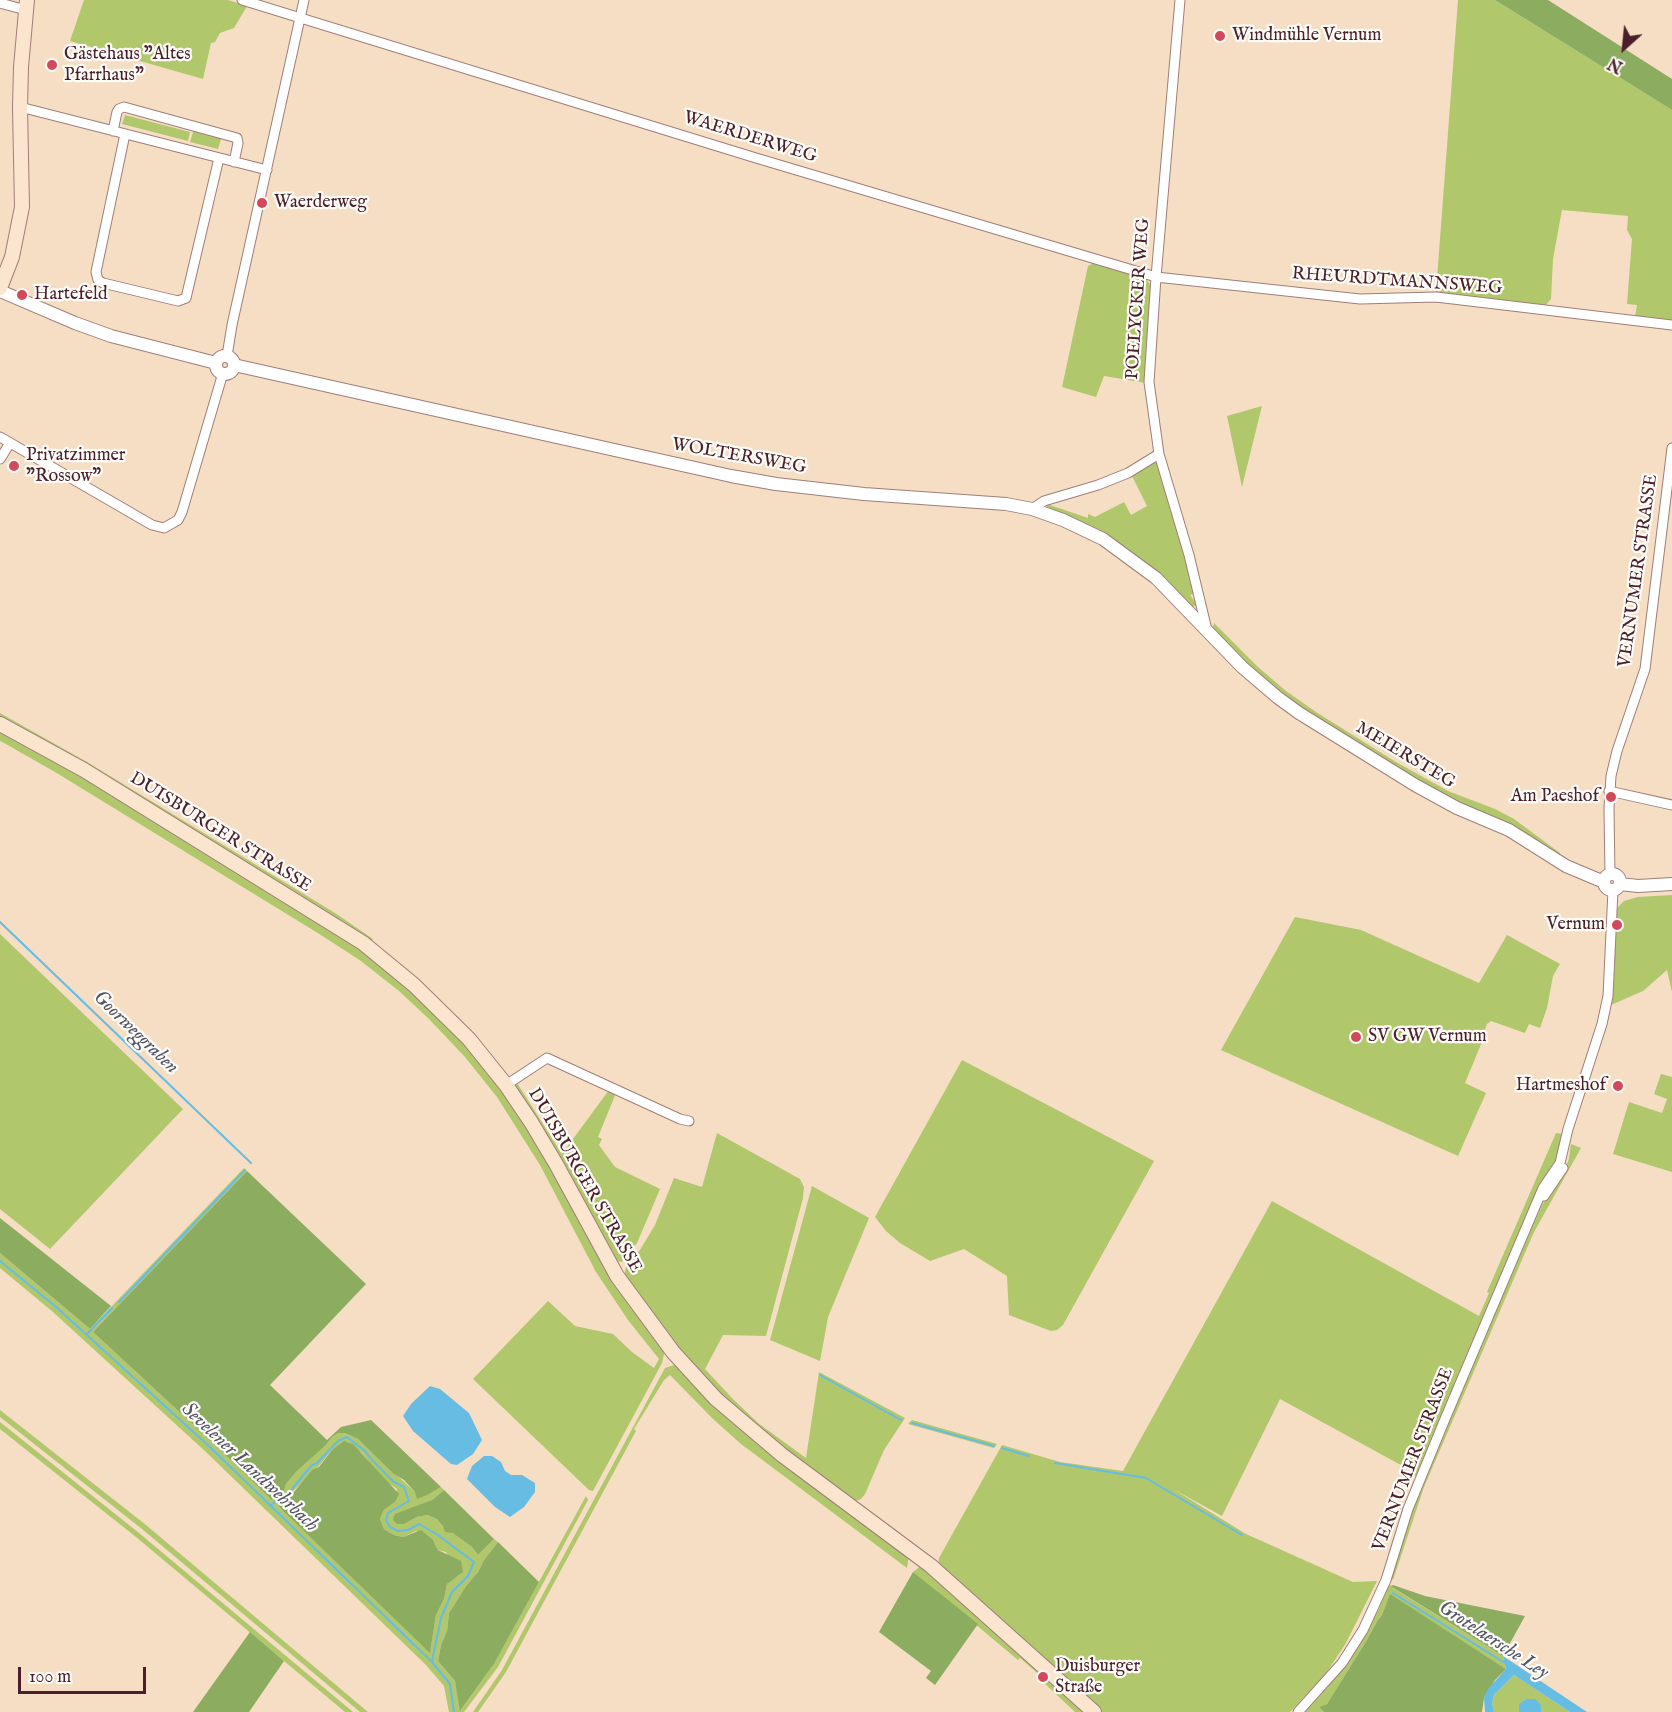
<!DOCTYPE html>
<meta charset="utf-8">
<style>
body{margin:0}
#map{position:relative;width:1672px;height:1712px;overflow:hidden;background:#f5dec4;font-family:"IM FELL English",serif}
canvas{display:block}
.north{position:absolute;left:1594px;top:18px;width:60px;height:60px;-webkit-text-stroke:4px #fdfcf7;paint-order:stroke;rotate:207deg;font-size:16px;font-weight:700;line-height:24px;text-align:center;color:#4a1f2b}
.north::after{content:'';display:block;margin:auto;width:21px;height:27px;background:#4a1f2b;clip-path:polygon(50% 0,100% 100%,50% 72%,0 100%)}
.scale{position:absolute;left:18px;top:1667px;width:128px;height:27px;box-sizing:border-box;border:3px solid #4a1f2b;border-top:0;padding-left:8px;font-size:18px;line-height:21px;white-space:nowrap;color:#4a1f2b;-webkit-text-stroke:4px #fdfcf7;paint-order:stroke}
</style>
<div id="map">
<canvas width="1672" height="1712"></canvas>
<div class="north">N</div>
<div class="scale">100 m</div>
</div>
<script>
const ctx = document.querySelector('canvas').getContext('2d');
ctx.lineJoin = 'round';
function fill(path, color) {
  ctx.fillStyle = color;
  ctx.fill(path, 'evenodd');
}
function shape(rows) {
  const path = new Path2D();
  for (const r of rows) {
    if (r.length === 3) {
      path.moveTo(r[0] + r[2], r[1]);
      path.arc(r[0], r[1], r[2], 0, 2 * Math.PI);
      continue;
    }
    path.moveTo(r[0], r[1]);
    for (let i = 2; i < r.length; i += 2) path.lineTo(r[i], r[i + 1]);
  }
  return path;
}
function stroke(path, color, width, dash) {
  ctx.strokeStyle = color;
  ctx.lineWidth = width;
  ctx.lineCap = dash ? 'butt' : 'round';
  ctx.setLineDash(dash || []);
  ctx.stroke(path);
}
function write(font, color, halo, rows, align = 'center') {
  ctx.font = font + ' "IM FELL English",serif';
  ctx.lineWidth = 4.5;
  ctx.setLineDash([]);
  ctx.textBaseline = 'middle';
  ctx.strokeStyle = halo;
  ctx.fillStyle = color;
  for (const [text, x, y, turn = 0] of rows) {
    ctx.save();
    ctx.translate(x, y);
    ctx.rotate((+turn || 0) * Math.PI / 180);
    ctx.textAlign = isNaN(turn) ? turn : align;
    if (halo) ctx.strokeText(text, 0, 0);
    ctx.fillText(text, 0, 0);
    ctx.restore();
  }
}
const green = shape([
 [84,0,228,0,247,6,234,28,220,33,215,42,211,43,203,79,70,41],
 [1458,0,1495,0,1672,110,1672,321,1635,317,1637,305,1627,304,1632,239,1627,230,1628,216,1562,210,1553,259,1551,299,1546,305,1436,292],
 [125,115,190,132,188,141,122,124],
 [194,129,222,136,218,149,190,142],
 [1094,263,1146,279,1152,287,1145,362,1146,383,1104,376,1096,397,1062,387,1088,266],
 [1262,406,1242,487,1227,416],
 [1155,462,1160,465,1185,556,1194,594,1190,595,1198,605,1190,608,1166,583,1047,510,1047,504,1088,518,1088,514,1095,517,1124,502,1131,515,1147,506,1131,474],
 [1214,623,1258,667,1286,691,1316,712,1396,762,1448,791,1495,809,1514,819,1560,853,1560,855,1557,857,1517,829,1492,816,1459,804,1422,785,1278,693,1212,631],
 [0,713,87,762,335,913,373,939,371,943,0,718],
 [0,728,61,762,368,952,406,984,471,1049,507,1093,665,1350,662,1363,593,1491,589,1490,473,1379,548,1301,575,1326,613,1334,632,1352,654,1368,659,1359,628,1320,596,1272,540,1165,497,1097,465,1057,429,1019,399,991,361,961,321,935,55,772,4,743,0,741],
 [1672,895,1672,992,1667,970,1643,991,1611,1005,1613,990,1617,908,1624,901,1638,897],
 [1295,917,1361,930,1479,983,1507,935,1560,964,1553,976,1547,1008,1540,1028,1529,1024,1525,1033,1491,1021,1487,1024,1483,1036,1484,1037,1465,1083,1486,1093,1458,1156,1221,1050],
 [0,934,183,1109,50,1249,0,1209],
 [962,1060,1154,1161,1063,1325,1057,1330,1051,1331,1009,1315,1007,1276,964,1249,930,1261,900,1243,886,1231,875,1217],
 [1661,1074,1672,1077,1672,1172,1613,1154,1629,1102,1662,1113,1667,1099,1654,1094],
 [517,1083,562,1154,609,1090,616,1093,598,1137,602,1139,599,1145,615,1167,660,1189,637,1243,622,1262,613,1260,515,1088],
 [717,1133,800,1179,804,1187,803,1198,766,1336,723,1335,705,1369,732,1398,758,1423,806,1458,819,1372,905,1418,884,1450,865,1494,861,1499,853,1502,754,1428,691,1366,624,1278,626,1267,640,1250,655,1225,674,1178,702,1187],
 [1556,1133,1563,1134,1560,1151,1417,1478,1410,1470,1280,1399,1222,1516,1173,1489,1246,1534,1353,1582,1377,1581,1346,1643,1327,1672,1290,1712,1101,1712,938,1567,939,1558,1002,1445,1060,1462,1123,1471,1272,1201,1479,1316,1489,1293,1487,1292],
 [1571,1144,1581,1148,1534,1232,1424,1487,1393,1580,1391,1577,1414,1505,1440,1440,1542,1205,1564,1174,1569,1158],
 [244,1168,247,1171,93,1332,214,1444,272,1499,284,1491,286,1484,296,1472,326,1445,331,1438,338,1433,345,1433,358,1439,415,1492,429,1494,441,1487,444,1490,432,1500,414,1508,404,1524,417,1517,427,1515,437,1519,472,1547,478,1555,494,1539,498,1542,484,1560,478,1572,466,1586,449,1613,447,1631,441,1645,438,1661,455,1681,461,1710,494,1664,586,1496,588,1500,498,1667,464,1712,449,1712,444,1686,426,1665,206,1452,53,1312,0,1268,0,1253,90,1329],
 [348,1442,362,1453,385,1481,397,1489,395,1502,384,1510,380,1519,384,1529,394,1535,403,1537,416,1531,433,1540,438,1550,446,1552,460,1575,453,1578,447,1584,444,1599,436,1615,430,1652,278,1506,318,1467,332,1450],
 [812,1186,869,1218,828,1317,820,1361,770,1340],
 [677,1364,712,1401,748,1435,909,1554,907,1568,741,1444,712,1418,670,1375,664,1380,634,1429,636,1431,506,1672,478,1712,473,1712,502,1670,665,1368],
 [0,1410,146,1525,368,1712,360,1712,142,1529,0,1417],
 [912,1420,997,1444,994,1448,908,1424],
 [0,1422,139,1533,353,1712,345,1712,136,1537,0,1429],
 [922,1565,1087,1712,1075,1712,1041,1680,1043,1678,1020,1658,1018,1660,913,1572],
 [1393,1585,1393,1588,1503,1656,1506,1669,1390,1595,1382,1615,1378,1620,1365,1643,1327,1704,1319,1707,1324,1712,1305,1712,1325,1690,1350,1658,1379,1609,1387,1586],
 [1514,1675,1570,1712,1541,1712,1541,1705,1526,1699,1520,1704,1519,1712,1494,1712,1492,1703,1494,1695]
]);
const forest = shape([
 [1495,0,1548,0,1672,79,1672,110],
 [247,1171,366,1284,270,1385,327,1440,341,1427,371,1420,441,1487,429,1494,417,1499,415,1492,404,1480,394,1474,358,1439,345,1433,338,1433,331,1438,326,1445,296,1472,286,1484,284,1491,274,1496,272,1500,214,1444,93,1332],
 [0,1218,111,1306,90,1329,0,1253],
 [344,1441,353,1444,399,1494,395,1502,384,1510,380,1519,384,1529,394,1535,403,1537,421,1530,433,1540,438,1550,461,1561,463,1572,447,1584,444,1599,436,1615,430,1653,278,1506,294,1492,312,1470,319,1467,332,1450],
 [444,1490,494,1539,478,1555,472,1547,453,1533,445,1532,443,1526,437,1519,427,1515,417,1517,404,1524,397,1524,393,1520,395,1514,432,1500],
 [498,1542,539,1582,494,1664,460,1711,455,1681,438,1661,441,1645,447,1631,449,1613,466,1586,478,1572,484,1560],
 [913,1572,978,1624,935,1685,926,1678,931,1671,879,1632],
 [1393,1585,1425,1596,1525,1616,1503,1656,1392,1587],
 [1390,1594,1506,1669,1495,1680,1484,1698,1482,1712,1324,1712,1319,1707,1327,1704,1365,1643,1378,1620,1382,1615],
 [250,1632,284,1661,249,1712,193,1712]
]);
const water = shape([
 [430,1386,440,1389,469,1413,482,1440,473,1454,457,1465,451,1464,413,1431,403,1416,411,1404],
 [484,1456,492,1456,501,1462,505,1471,511,1475,522,1475,535,1483,535,1492,524,1507,510,1517,495,1507,467,1479,472,1466],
 [1503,1656,1587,1712,1570,1712,1514,1675,1494,1695,1492,1703,1494,1712,1485,1712,1484,1698,1488,1689,1506,1669],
 [1526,1699,1535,1699,1541,1705,1541,1712,1519,1712,1519,1704]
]);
const stream = shape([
 [0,922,251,1163],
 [0,1261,55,1306,211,1448,432,1662,450,1684,454,1712],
 [119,1302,245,1170],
 [87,1334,112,1308],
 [820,1375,901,1420],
 [912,1423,994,1446],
 [1002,1448,1029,1456],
 [1055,1463,1146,1478,1242,1535],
 [271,1505,292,1489,311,1466,317,1463,338,1441,347,1437,365,1451,372,1460,394,1482,404,1487,409,1501,388,1513,386,1520,390,1527,398,1531,408,1530,419,1524,438,1535,474,1562,468,1576,452,1592,441,1618,432,1661],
 [1393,1593,1505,1663]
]);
const minor = shape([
 [242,0,756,158,1156,277,1360,299,1436,297,1672,325],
 [1180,0,1156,277,1149,382,1159,454,1189,555,1207,630],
 [0,3,26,10],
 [20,107,267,170],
 [113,131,117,112,119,109,124,107,237,138,238,143,234,162],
 [125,134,96,272,98,280,103,283,178,301,186,298,219,158],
 [227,356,232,325,304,0],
 [0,437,152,525,164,528,178,520,182,512,223,373],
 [0,459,10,443],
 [1032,509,1044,501,1098,485,1128,473,1159,454],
 [1609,791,1672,805],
 [1610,875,1609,808,1611,776,1617,751,1645,669,1672,448],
 [506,1085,547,1058,680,1119,689,1121],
 [1544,1196,1563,1168],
 [1298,1712,1342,1663,1363,1630,1386,1580,1408,1509,1445,1419,1543,1188,1560,1163,1568,1129,1602,1024,1608,996,1613,890]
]);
const tertiary = shape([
 [0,291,75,323,111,336,216,363],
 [225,365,9],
 [234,365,731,476,776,484,864,494,1006,504,1032,509,1063,520,1103,539,1156,578,1242,667,1277,697,1299,713,1415,785,1457,808,1509,830,1566,866,1604,882],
 [1612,882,8],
 [1620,884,1638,886,1672,884]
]);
const secondary = shape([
 [0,288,12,257,22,207,20,107,21,67,27,0],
 [0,724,84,770,363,943,414,985,469,1039,506,1085,531,1122,556,1164,617,1276,673,1352,716,1399,782,1455,931,1566,1094,1712]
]);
const markers = [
 [1220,36,6,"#d1495b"],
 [52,65,6,"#d1495b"],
 [262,203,6,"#d1495b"],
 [22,295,6,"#d1495b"],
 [14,466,6,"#d1495b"],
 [1611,797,6,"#d1495b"],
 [1617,925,6,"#d1495b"],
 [1356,1037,6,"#d1495b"],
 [1618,1086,6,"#d1495b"],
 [1043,1677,6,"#d1495b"]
];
const poiNames = [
 ["Windmühle Vernum",1232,36],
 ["Gästehaus \"Altes",64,55],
 ["Pfarrhaus\"",64,76],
 ["Waerderweg",274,203],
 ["Hartefeld",34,295],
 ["Privatzimmer",26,456],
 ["\"Rossow\"",26,477],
 ["Am Paeshof",1599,797,"right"],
 ["Vernum",1605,925,"right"],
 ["SV GW Vernum",1368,1037],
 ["Hartmeshof",1606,1086,"right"],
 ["Duisburger",1055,1667],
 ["Straße",1055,1688]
];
const streetNames = [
 ["WAERDERWEG",750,138,17],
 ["RHEURDTMANNSWEG",1397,282,4],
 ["POELYCKER WEG",1139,299,-86],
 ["WOLTERSWEG",739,457,10],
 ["VERNUMER STRASSE",1639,571,-82],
 ["MEIERSTEG",1405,756,31],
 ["DUISBURGER STRASSE",220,833,32],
 ["DUISBURGER STRASSE",584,1181,60],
 ["VERNUMER STRASSE",1414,1460,-69]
];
const waterNames = [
 ["Goorweggraben",135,1033,44],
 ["Sevelener Landwehrbach",249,1468,43],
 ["Grotelaersche Ley",1493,1641,33]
];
fill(green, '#b0c76c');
fill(forest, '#8cac60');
fill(water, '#66bce3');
stroke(stream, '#66bce3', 2);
stroke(minor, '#a07e78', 11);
stroke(tertiary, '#a07e78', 14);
stroke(secondary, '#a07e78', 16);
stroke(minor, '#fff', 9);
stroke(tertiary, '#fff', 12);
stroke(secondary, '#fbe5cf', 14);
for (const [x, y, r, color] of markers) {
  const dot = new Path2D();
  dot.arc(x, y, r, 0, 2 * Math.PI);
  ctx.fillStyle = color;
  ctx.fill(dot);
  stroke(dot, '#fdfcf7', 2);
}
write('18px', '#4a1f2b', '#fdfcf7', poiNames, 'left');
write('18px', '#4a1f2b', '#fdfcf7', streetNames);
write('italic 20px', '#54566b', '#fdfcf7', waterNames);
</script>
